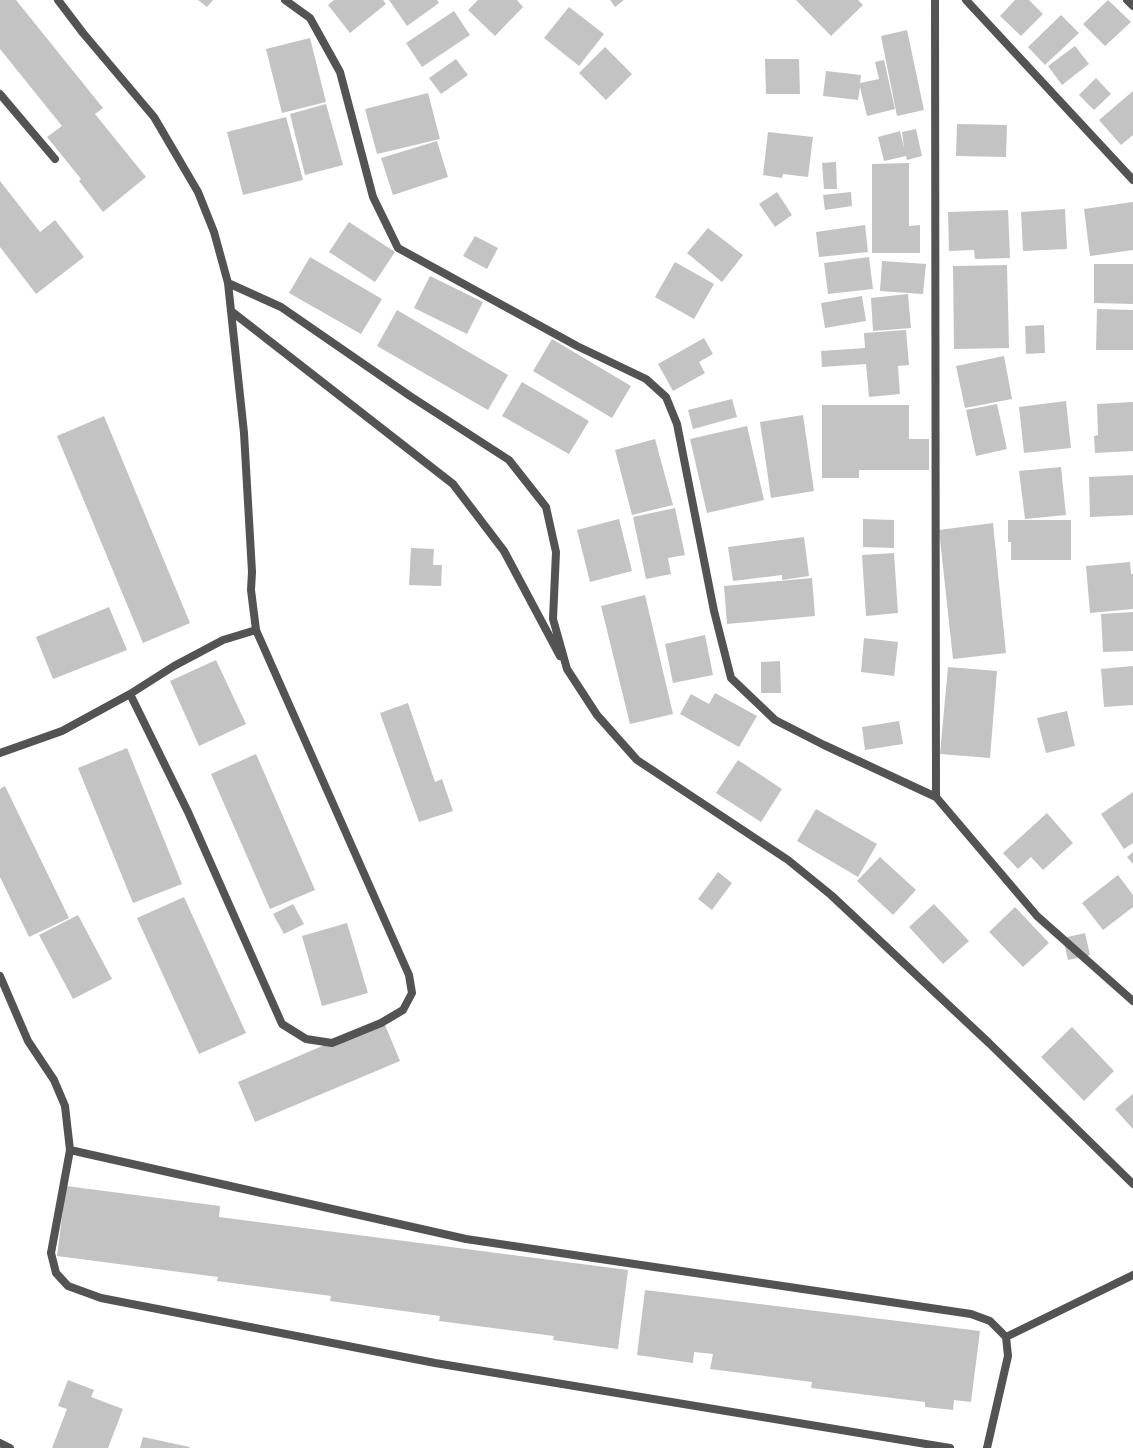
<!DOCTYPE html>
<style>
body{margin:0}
canvas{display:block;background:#fff}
</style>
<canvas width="1133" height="1448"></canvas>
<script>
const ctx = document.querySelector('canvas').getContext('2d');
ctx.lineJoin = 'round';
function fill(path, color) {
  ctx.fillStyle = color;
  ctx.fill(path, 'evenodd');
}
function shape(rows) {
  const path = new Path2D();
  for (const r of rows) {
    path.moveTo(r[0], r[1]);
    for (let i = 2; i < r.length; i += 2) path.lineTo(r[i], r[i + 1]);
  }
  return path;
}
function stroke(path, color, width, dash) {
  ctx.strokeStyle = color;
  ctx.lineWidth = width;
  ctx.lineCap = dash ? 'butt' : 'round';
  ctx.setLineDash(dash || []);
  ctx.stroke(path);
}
const building = shape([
 [0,0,16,0,103,108,95,114,146,177,103,212,79,181,81,179,47,137,62,126,0,49],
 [198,0,213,0,207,7],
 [334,0,383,0,386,4,350,33,328,5],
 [389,0,437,0,439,3,407,26],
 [478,0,517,0,523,7,495,36,468,10],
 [610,0,624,0,615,7],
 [796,0,858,0,863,5,831,36],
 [1015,0,1029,0,1043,14,1021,36,1000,16],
 [1108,0,1131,22,1105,46,1083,24],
 [569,7,604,34,579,66,544,38],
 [454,11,470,35,422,67,406,43],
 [1061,15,1079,33,1045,65,1028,47],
 [907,30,924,110,897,116,881,36],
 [310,38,326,102,282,113,266,49],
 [1075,46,1089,64,1062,85,1048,66],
 [605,47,632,74,606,100,579,73],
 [456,59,468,75,441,94,429,78],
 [765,59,799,59,800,94,766,94],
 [884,60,895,109,867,116,860,87,858,100,823,96,826,71,861,75,860,83,879,79,875,62],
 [1096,78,1111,94,1094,110,1079,95],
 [1133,91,1133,135,1121,145,1099,120],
 [428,93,440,139,377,154,365,109],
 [326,104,343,165,305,175,290,114],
 [286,117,303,180,243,195,227,132],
 [957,124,1007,125,1006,157,956,156],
 [916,129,922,156,907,160,906,156,884,161,878,137,900,131,904,148,902,132],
 [768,132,813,137,808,177,783,174,782,178,763,175],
 [437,141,448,177,393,195,381,158],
 [836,162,837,189,824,189,822,163],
 [909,163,909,226,920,225,920,253,872,253,872,164],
 [0,181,40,232,55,220,84,257,36,294,0,247],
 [777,192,792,215,775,227,759,204],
 [851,192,852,206,825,210,823,195],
 [1133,202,1133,250,1090,256,1084,209],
 [1065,209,1067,249,1023,251,1021,212],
 [1008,210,1010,258,975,259,974,250,949,251,948,212],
 [349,222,395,252,375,282,329,252],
 [865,225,868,252,819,257,816,232],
 [708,228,743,255,722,282,687,253],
 [475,236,498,248,487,269,463,256],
 [310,257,382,299,361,334,289,293],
 [869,257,873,289,828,294,824,263],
 [882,261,926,264,923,294,880,291],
 [675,262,714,284,694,319,655,297],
 [1094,264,1133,264,1133,304,1094,303],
 [1007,265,1009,348,954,349,953,266],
 [430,276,483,302,467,334,414,308],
 [908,294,911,328,873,331,871,298],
 [862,296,866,321,825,328,821,303],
 [1097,309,1133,310,1133,350,1096,350],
 [397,310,508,375,488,410,377,346],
 [1044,325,1045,353,1026,354,1025,326],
 [906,330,909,365,898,366,900,394,869,397,866,364,822,367,821,351,865,348,864,333],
 [704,338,713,354,699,362,705,373,673,391,658,364],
 [552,339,631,386,612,418,533,371],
 [1004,356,1012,399,965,408,956,366],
 [522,382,589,421,569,454,502,416],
 [732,399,737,417,693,429,688,410],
 [1066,401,1071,448,1024,453,1019,407],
 [1133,402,1133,451,1095,453,1094,436,1098,435,1097,404],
 [997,404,1007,449,976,456,966,410],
 [822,405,909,405,909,439,929,439,929,470,859,470,859,478,822,478],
 [803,415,814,491,771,498,760,422],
 [104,416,190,623,143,643,57,436],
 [747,426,764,500,707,513,690,439],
 [655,439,673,505,632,515,615,450],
 [1061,467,1066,515,1025,519,1019,471],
 [1133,475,1133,515,1090,517,1089,477],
 [675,508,685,555,668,558,671,574,646,579,633,517],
 [619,519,632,571,590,582,577,530],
 [863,519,894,520,894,548,863,547],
 [1008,520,1071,520,1071,560,1011,560,1011,542,1008,542],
 [993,523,1006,653,953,659,939,530],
 [804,537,809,576,782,580,782,575,733,581,728,547],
 [411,548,434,549,433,565,442,565,441,586,409,585],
 [894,553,898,613,866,616,862,555],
 [1130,562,1131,574,1133,574,1133,609,1090,613,1086,566],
 [812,578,815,616,727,624,724,586],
 [645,595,673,714,630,724,601,606],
 [109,607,127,650,53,679,36,637],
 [1133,612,1133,651,1103,652,1101,614],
 [705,635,713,675,673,683,665,644],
 [864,638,898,642,894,676,861,672],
 [216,660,246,724,199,746,170,681],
 [780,661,781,693,761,693,761,662],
 [1133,666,1133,705,1104,707,1101,669],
 [948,667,997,671,990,758,940,754],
 [715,693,757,716,739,747,680,714,691,694,709,704],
 [408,703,435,782,442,779,453,811,419,822,380,713],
 [1067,711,1075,746,1046,753,1037,718],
 [899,721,903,744,865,750,862,727],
 [127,748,182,884,133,903,78,768],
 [256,754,315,890,270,909,211,774],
 [738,760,782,789,761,822,716,793],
 [5,786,69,918,29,937,0,877,0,789],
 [1133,792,1133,843,1124,849,1101,814],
 [816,809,877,844,858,877,797,841],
 [1047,813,1073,843,1043,870,1031,857,1018,869,1003,853],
 [1133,852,1133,864,1127,857],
 [880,857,916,890,893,915,857,881],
 [718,872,732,883,712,910,698,899],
 [1118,875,1133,895,1133,907,1103,930,1082,903],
 [184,897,246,1033,199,1054,137,918],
 [293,904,304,924,284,934,273,914],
 [934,904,969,941,943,964,909,927],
 [1015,907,1049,943,1023,967,989,932],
 [78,915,112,979,73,999,39,935],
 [347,923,368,993,322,1006,302,936],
 [1085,933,1090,955,1068,960,1063,938],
 [383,1020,400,1061,255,1122,238,1082],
 [1072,1027,1114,1071,1084,1101,1041,1057],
 [1133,1094,1133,1129,1115,1109],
 [66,1186,220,1206,219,1217,628,1270,618,1349,553,1340,554,1336,439,1321,440,1316,330,1301,331,1296,217,1281,218,1277,57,1256],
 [645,1290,980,1331,971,1402,954,1400,953,1410,925,1407,925,1402,811,1388,812,1382,710,1369,713,1354,694,1352,693,1363,637,1355],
 [68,1380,94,1390,91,1397,123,1409,108,1448,52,1448,67,1409,58,1406],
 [143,1437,190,1447,189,1448,140,1448]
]);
const street = shape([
 [58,0,83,33,154,117,198,192,214,232,228,283,281,307,410,396,509,460,546,507,556,552,553,619,567,669,597,715,637,760,788,860,831,895,989,1043,1133,1184],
 [285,0,310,18,340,72,373,197,398,248,577,346,646,379,666,397,677,424,714,611,731,678,775,720,824,745,936,797,1037,916,1133,1001],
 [935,0,936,797],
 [966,0,1133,180],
 [1127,0,1133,6],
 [0,94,55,159],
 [231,311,453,484,504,551,560,656],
 [130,694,188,812,282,1024,306,1039,332,1043,381,1023,403,1010,412,993,409,975,256,630,251,590,252,572,244,433,228,283],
 [0,753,62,731,130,694,174,666,223,640,256,630],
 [0,976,28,1041,54,1080,65,1106,70,1150,51,1253,56,1273,68,1286,101,1298,435,1363,950,1448],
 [70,1150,466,1239,971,1314,990,1321,1006,1337,1008,1356,987,1448],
 [1006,1337,1133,1275],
 [0,1443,10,1448]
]);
fill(building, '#c3c3c3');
stroke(street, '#535353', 8);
</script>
